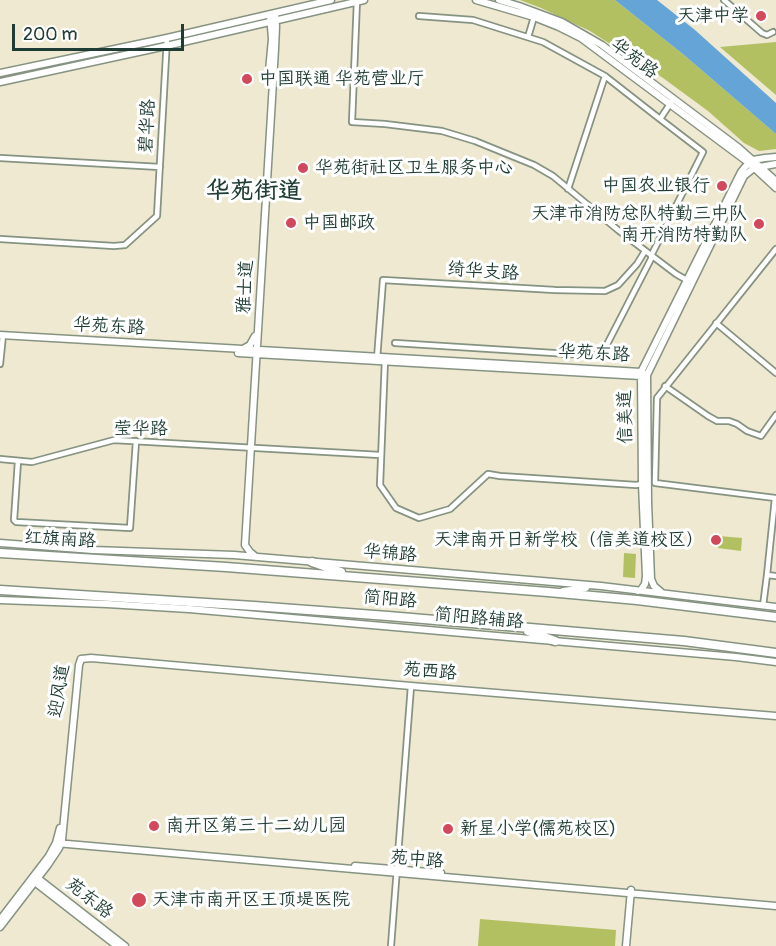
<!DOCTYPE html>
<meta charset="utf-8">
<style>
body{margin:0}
#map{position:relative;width:776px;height:946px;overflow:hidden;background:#eee9d0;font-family:Pangolin,sans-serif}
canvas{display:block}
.scale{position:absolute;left:12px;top:24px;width:172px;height:27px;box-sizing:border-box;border:3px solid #1f3d34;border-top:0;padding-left:8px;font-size:18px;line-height:21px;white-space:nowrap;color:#1f3d34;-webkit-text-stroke:4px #fff;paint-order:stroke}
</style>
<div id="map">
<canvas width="776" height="946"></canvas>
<div class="scale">200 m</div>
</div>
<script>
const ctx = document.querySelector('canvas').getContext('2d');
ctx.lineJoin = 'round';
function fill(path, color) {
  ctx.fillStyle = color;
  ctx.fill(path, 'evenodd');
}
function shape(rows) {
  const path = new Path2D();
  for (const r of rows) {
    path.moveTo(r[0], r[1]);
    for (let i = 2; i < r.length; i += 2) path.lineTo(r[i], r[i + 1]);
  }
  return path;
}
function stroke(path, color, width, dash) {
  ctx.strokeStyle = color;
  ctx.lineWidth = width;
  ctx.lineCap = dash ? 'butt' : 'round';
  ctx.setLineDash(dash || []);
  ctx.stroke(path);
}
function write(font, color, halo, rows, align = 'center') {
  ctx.font = font + ' Pangolin,"LXGW WenKai TC",sans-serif';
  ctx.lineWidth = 6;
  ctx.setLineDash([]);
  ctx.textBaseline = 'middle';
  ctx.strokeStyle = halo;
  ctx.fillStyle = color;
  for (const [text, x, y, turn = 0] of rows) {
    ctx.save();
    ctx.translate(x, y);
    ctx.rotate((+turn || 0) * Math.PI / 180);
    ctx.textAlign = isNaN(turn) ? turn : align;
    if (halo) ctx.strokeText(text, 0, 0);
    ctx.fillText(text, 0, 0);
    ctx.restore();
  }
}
const green = shape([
 [520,0,615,0,684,55,776,134,776,149,759,151,744,143,708,111,663,78,590,31,541,8],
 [776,42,776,95,720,47],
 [719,536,742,538,741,551,718,548],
 [624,553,636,554,635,578,623,577],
 [480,919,616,930,615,946,478,946]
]);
const water = shape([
 [615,0,657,0,695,30,776,103,776,134,684,55]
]);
const street = shape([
 [357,0,352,122,385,124,442,131,475,141,534,165,553,176,618,230,676,274,690,282],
 [724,0,762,33,767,35,773,32],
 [419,16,473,20,543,42,605,76,660,119],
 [528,37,534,17],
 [0,158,160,167],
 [568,189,605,76],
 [0,239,114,246,125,245,157,216,167,38],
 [776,249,657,398,655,483,775,498,767,575,776,576],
 [651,256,703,152,660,119,672,101],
 [716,323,776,373],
 [395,343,601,356,652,257],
 [377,359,383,280,555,290,605,291,618,285,637,264,645,251],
 [385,359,380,485,396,508,419,518,450,509,488,474,500,476,546,479,636,485,642,484],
 [0,364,3,335],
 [665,386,708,416,717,421,729,421,737,424,747,431,761,436,776,415],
 [0,459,32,462,114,440,380,455],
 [18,461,14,520,16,522,130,528,136,441],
 [763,606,767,575],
 [391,946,411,686]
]);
const secondary = shape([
 [476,0,534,17,559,27,581,38,749,163,776,188],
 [499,0,519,6,562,22,602,45,739,148,776,181],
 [269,71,272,39,270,15],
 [0,73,167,38,331,0],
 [0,82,166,46,364,0],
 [0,335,641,372,647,375],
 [243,349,250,345,255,336],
 [238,353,641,376,646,375],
 [0,543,93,550,234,555,601,586,776,607],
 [256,557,250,552,245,545,275,49,276,26,275,14],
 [563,591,586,588],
 [638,591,641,590,645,584,646,576,642,484,641,372,741,172,745,167,753,160,765,158,776,157],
 [661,592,654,586,651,579,648,502,647,375,744,176,754,168,776,164],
 [0,600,107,604,189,609,736,657,776,662],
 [81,659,91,658,411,686,776,716],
 [56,843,776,906],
 [355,866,441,873],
 [35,876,125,946],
 [32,880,117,946],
 [0,920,49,856,56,843,60,828],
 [0,927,47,866,59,848,62,840,79,665,81,659],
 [626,946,631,890]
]);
const highway = shape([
 [0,553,226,567,548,592,637,600,776,617],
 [312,562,341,572],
 [0,590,254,606,388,616,684,641,776,653],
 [528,631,555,641]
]);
const markers = [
 [761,16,6,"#d1495b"],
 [247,79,6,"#d1495b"],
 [303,168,6,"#d1495b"],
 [722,186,6,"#d1495b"],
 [291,223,6,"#d1495b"],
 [759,224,6,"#d1495b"],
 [716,540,6,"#d1495b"],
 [154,826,6,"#d1495b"],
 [448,829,6,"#d1495b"],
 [139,900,8,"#d1495b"]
];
const poiNames = [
 ["天津中学",749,16,"right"],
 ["中国联通 华苑营业厅",259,79],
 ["华苑街社区卫生服务中心",315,168],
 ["中国农业银行",710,186,"right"],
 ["天津市消防总队特勤三中队",747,214,"right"],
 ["南开消防特勤队",747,235,"right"],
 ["中国邮政",303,223],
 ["天津南开日新学校（信美道校区）",704,540,"right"],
 ["南开区第三十二幼儿园",166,826],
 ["新星小学(儒苑校区)",460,829],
 ["天津市南开区王顶堤医院",152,900]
];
const streetNames = [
 ["华苑路",634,59,37],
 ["碧华路",148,126,-87],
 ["绮华支路",483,272,4],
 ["雅士道",246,287,-87],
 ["华苑东路",109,327,3],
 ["华苑东路",594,354,3],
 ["信美道",626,417,-91],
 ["莹华路",141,429],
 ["红旗南路",60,540,3],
 ["华锦路",390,554,5],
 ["简阳路",390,600,5],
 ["简阳路辅路",479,619,5],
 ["苑西路",430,672,5],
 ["迎风道",60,691,-81],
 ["苑中路",417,860,5],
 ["苑东路",89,899,38]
];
const districtNames = [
 ["华苑街道",254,192]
];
fill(green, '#b2c062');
fill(water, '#64a4d7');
stroke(street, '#869382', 8);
stroke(secondary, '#869382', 9);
stroke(highway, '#869382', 11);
stroke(street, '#fff', 4.5);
stroke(secondary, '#fff', 6);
stroke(highway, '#fff', 8);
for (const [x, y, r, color] of markers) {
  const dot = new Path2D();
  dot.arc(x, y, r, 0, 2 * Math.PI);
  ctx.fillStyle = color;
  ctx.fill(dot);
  stroke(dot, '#fff', 2);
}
write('18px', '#1f3d34', '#fff', poiNames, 'left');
write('18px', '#1f3d34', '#fff', streetNames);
write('bold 24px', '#1f3d34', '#fff', districtNames);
</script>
